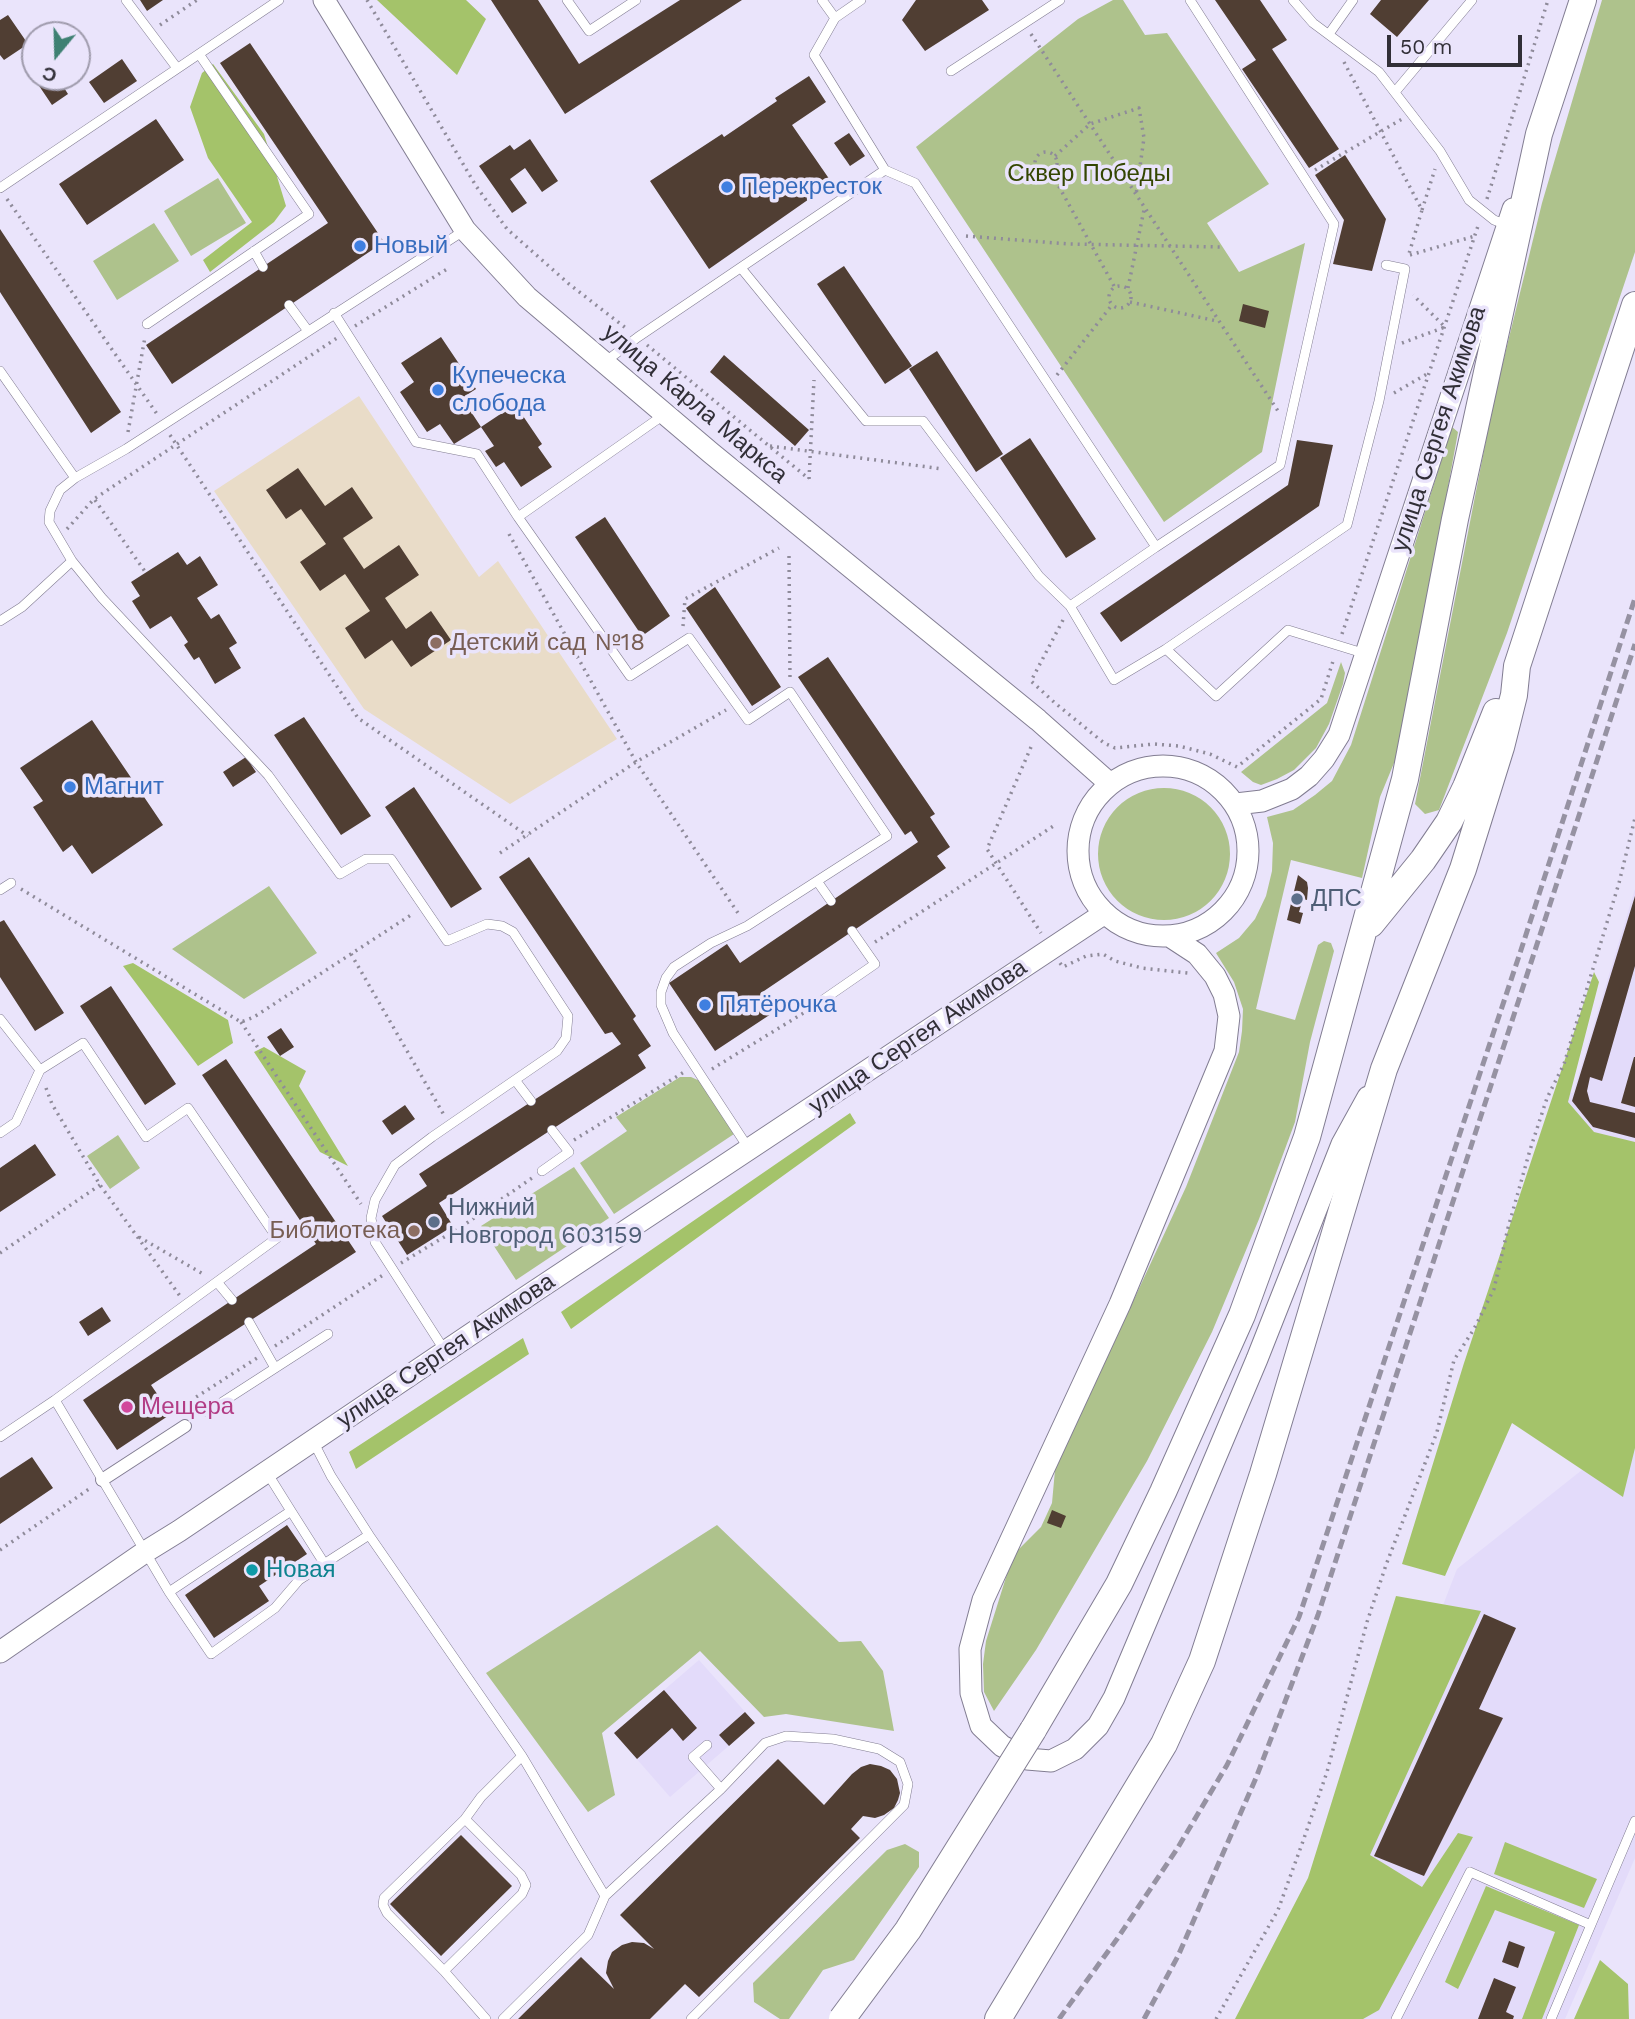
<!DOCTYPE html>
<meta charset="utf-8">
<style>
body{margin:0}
#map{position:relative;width:1635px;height:2019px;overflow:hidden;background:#eae4fb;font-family:"Work Sans",sans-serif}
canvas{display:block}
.north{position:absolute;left:21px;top:21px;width:70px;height:70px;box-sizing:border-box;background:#eae4fb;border:2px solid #a09cad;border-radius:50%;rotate:199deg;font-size:19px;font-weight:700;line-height:28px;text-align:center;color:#312f37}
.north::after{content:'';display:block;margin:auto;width:24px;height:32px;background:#3f8173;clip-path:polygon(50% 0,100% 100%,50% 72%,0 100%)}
.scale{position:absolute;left:1387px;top:35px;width:135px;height:32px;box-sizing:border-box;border:4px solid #312f37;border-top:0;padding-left:9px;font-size:21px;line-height:24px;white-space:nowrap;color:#312f37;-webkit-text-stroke:5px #eae4fb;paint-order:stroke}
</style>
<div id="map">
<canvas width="1635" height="2019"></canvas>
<div class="north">С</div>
<div class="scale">50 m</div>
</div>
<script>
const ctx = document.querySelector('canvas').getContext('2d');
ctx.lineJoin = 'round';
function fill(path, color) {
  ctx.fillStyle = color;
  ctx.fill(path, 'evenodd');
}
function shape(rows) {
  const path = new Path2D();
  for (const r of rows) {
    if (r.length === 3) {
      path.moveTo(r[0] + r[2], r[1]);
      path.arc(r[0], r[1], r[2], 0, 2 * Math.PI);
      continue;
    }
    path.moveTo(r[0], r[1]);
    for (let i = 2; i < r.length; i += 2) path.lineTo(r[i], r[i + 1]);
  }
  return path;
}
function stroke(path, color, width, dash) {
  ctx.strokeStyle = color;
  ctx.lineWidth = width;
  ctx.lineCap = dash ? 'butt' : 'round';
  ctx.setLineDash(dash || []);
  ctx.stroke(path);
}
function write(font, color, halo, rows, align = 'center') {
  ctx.font = font + ' "Work Sans",sans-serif';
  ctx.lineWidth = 7;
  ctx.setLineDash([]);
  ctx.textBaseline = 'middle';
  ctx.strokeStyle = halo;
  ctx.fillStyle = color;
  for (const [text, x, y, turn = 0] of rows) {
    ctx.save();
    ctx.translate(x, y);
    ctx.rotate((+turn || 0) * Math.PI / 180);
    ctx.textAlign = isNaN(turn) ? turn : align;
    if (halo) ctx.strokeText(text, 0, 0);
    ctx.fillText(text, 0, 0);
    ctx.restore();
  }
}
const built = shape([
 [1635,889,1635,1164,1594,1153,1558,1091,1573,1093],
 [1635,1428,1635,1858,1565,2019,1283,2019,1457,1569],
 [699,1660,755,1723,670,1797,614,1733]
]);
const education = shape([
 [359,396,479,577,498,561,617,739,510,804,364,709,214,491]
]);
const green = shape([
 [1113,0,1123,0,1145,35,1167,33,1269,184,1207,223,1239,272,1305,243,1262,452,1164,522,916,147,1078,19],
 [1602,0,1635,0,1635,252,1507,633,1439,810,1425,814,1415,804,1494,399,1542,203],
 [218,178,246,223,191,256,164,211],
 [154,223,179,261,117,300,93,261],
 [1452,427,1458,432,1401,746,1380,797,1362,878,1291,860,1256,1009,1295,1020,1318,945,1324,941,1331,943,1334,951,1310,1042,1295,1122,1259,1219,1212,1332,1147,1461,1036,1650,994,1711,984,1692,983,1664,986,1641,1013,1555,1041,1527,1052,1503,1055,1470,1186,1187,1239,1052,1242,1031,1243,1009,1234,982,1216,953,1239,938,1255,919,1266,896,1272,871,1273,843,1267,817,1293,810,1315,795,1332,781,1351,745],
 [1341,662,1345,673,1343,684,1329,724,1316,748,1294,770,1277,779,1261,785,1253,782,1241,772,1327,703],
 [1164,854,66],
 [269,886,317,953,244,999,172,949],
 [680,1077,691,1077,700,1081,734,1134,614,1214,580,1163,627,1131,616,1117],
 [118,1135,140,1168,110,1189,87,1156],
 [574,1167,609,1218,516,1280,481,1226],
 [717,1525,839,1642,861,1641,883,1671,894,1731,786,1714,764,1717,700,1651,602,1733,615,1795,588,1812,486,1673],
 [905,1844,919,1852,919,1867,854,1960,823,1970,789,2019,780,2019,754,2002,753,1983,887,1850]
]);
const forest = shape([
 [377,0,466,0,486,19,457,75],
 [213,64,264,134,286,206,274,222,210,272,203,260,252,222,208,158,190,107,202,73],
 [133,963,228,1020,233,1043,198,1066,123,966],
 [1594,972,1599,982,1568,1102,1594,1132,1635,1142,1635,1448,1623,1497,1512,1423,1445,1576,1402,1564,1464,1363],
 [264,1047,306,1071,299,1086,348,1166,320,1152,254,1052],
 [850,1113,856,1123,571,1329,561,1312],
 [523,1338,529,1354,356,1469,349,1452],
 [1396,1596,1481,1611,1370,1855,1422,1887,1458,1833,1473,1837,1379,2010,1363,2019,1235,2019,1308,1878],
 [1505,1842,1597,1879,1584,1908,1494,1874],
 [1486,1886,1579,1925,1542,2019,1522,2019,1555,1932,1495,1910,1458,1989,1445,1982],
 [1600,1960,1628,1984,1629,2019,1574,2019]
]);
const building = shape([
 [140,0,163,0,147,11],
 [491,0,538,0,579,64,680,0,742,0,565,114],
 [916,0,982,0,989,10,925,51,902,20],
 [1215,0,1260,0,1287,40,1272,49,1339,149,1309,168,1242,69,1256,60],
 [1381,0,1429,0,1397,37,1370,14],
 [8,15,28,44,4,60,0,55,0,20],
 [250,43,384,242,172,384,146,345,328,223,220,63],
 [122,59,137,81,104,103,89,82],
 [35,62,35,77,57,77,68,94,52,105,27,68],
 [809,76,826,102,792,125,832,183,709,269,650,181,722,134,724,137,777,101,775,98],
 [156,119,184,160,87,225,59,184],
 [849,133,865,156,850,166,834,143],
 [530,139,558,181,542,192,525,168,510,179,527,203,512,213,479,166,510,145,514,150],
 [1345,155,1386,219,1372,271,1333,264,1344,220,1315,175],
 [0,229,121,412,91,433,0,292],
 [844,266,912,366,885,384,817,284],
 [1243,304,1269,311,1265,328,1239,321],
 [441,337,476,389,462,398,481,427,454,444,440,424,427,432,400,392,414,382,401,363],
 [937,351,1003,454,976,472,909,369],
 [724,355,809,430,795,446,710,372],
 [511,407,519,419,523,416,542,444,538,447,552,467,521,487,504,462,496,467,485,451,494,446,481,427],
 [1030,438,1096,539,1066,558,1000,458],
 [1297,440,1333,445,1319,506,1121,642,1100,613,1288,485],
 [298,468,325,506,352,487,373,518,343,538,364,569,399,545,419,575,385,598,406,629,431,611,451,640,411,667,392,640,365,659,345,628,370,611,345,574,320,591,300,562,326,544,301,509,286,519,266,490],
 [605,517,670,616,642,636,575,537],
 [178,552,187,565,200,556,218,585,197,598,211,619,219,614,237,643,229,648,241,668,215,684,199,657,194,660,184,645,188,642,171,616,150,629,132,601,140,596,131,582],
 [715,587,781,687,752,706,686,608],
 [828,657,935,814,930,817,950,847,937,856,946,868,761,993,765,1000,763,1001,771,1014,715,1051,669,983,727,944,740,963,918,842,911,831,905,835,798,677],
 [304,717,371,816,341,835,274,735],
 [92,720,163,825,92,874,72,845,63,852,33,807,43,801,20,768],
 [246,757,256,772,233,787,223,772],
 [414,787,482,889,451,908,385,807],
 [529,857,636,1016,633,1019,651,1046,638,1055,646,1068,439,1203,453,1226,407,1255,382,1216,427,1186,419,1174,621,1044,612,1032,605,1034,499,877],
 [1298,875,1307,882,1308,888,1307,900,1303,899,1299,912,1303,913,1300,924,1287,920],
 [1635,896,1635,966,1602,1081,1590,1077,1587,1091,1590,1102,1635,1113,1635,1138,1593,1127,1572,1101],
 [4,920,64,1013,35,1031,0,977,0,922],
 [111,986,176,1084,145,1105,80,1006],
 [281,1028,294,1047,280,1056,267,1037],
 [1634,1057,1635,1057,1635,1107,1621,1103],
 [226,1059,356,1252,151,1385,171,1414,117,1450,83,1400,316,1244,202,1075],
 [405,1105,415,1119,392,1135,382,1121],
 [35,1144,56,1175,0,1212,0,1168],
 [102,1307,111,1321,88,1336,79,1322],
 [32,1457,53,1488,0,1524,0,1478],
 [1052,1510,1066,1516,1061,1528,1047,1523],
 [287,1525,307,1554,259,1586,269,1601,214,1638,185,1595],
 [1484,1614,1516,1628,1479,1709,1503,1718,1424,1876,1374,1856],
 [664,1690,697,1728,683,1741,672,1728,637,1759,614,1733],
 [745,1712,755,1723,729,1746,719,1735],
 [778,1759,824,1805,852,1774,861,1767,870,1764,881,1766,890,1770,897,1779,900,1793,898,1800,894,1808,884,1815,875,1818,863,1816,851,1829,860,1838,699,1997,685,1984,650,2019,518,2019,581,1957,614,1989,606,1973,608,1961,612,1952,622,1945,632,1942,644,1943,654,1949,620,1915],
 [461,1835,512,1886,441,1956,390,1904],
 [1509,1941,1525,1947,1518,1968,1502,1962],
 [1494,1978,1516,1987,1506,2012,1514,2016,1513,2019,1478,2019]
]);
const path = shape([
 [367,0,476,186,507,229,569,284,627,329],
 [160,25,197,0],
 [1031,34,1278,411],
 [1344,62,1422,210,1408,257],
 [1046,163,11],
 [1055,156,1090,124,1139,108,1144,138,1136,195],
 [1315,170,1402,119],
 [1052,174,1114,286],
 [7,199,157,414],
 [1487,199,1548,0],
 [1422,210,1435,169],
 [966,236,1069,244,1222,247],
 [1410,255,1475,236],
 [1120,297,11],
 [1128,288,1144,210],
 [1130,302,1217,321],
 [355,326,447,269],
 [1402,343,1445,327,1413,295],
 [647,345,809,479],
 [1057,375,1112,305],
 [1394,393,1427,374],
 [128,432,145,337],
 [170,435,358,718,528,836],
 [770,446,943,469],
 [809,479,814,380],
 [95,500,146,573],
 [67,529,94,499,337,338],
 [509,534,636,762,740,916],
 [789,556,790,680],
 [1063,620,1031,681,1055,703,1104,743,1115,748,1154,744,1179,746,1210,754,1237,767,1321,699,1334,658],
 [683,626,685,599,779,548],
 [1342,634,1479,223],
 [1031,747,987,849,1041,933],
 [500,853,636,762,726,710],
 [21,889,241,1022,254,1017,414,913],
 [875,942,1055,825],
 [351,954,444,1115],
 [1060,963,1063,967,1086,956,1103,954,1115,961,1142,968,1188,973],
 [241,1022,361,1204],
 [712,1069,810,1009],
 [46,1088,52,1104,100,1185,180,1296],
 [574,1140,684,1072],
 [139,1237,205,1275],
 [0,1253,100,1185],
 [401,1263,464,1225,532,1178],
 [275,1346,383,1275],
 [186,1413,187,1403,257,1358],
 [0,1550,92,1487],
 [1216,2019,1278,1910,1302,1844,1327,1772,1367,1622,1386,1565,1437,1432,1454,1360,1474,1329,1494,1289,1508,1228,1530,1150,1547,1098,1564,1064,1619,883,1635,818]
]);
const service = shape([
 [126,0,177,68],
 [567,0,589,31,636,0],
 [822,0,835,18],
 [1293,0,1313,23,1379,72,1440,151,1469,200,1494,220,1507,225],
 [1329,34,1353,0],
 [951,71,1060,0],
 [1395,92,1472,0],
 [885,170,915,183,1156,547,1280,465,1334,224,1190,0],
 [0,188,279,0],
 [254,251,263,267],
 [741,268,866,421,923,421,1039,576,1070,606,1114,680,1166,649,1216,696,1288,630,1366,654],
 [289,305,308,331],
 [334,313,416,442,477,454,518,517],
 [147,324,309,214,199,54],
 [606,361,638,337,885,170,814,55,835,18,861,0],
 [0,371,75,478],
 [665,414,518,517,630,676,689,638,748,720,790,692,887,836,747,926,711,943,674,967,666,978,661,992,661,1005,673,1033,749,1149],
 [72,561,102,598,268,775,340,874,366,859,391,859,447,941,487,924,502,926,513,932,568,1016,566,1038,557,1051,432,1137,395,1165,375,1200,371,1218,375,1242,445,1351],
 [1070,606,1156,547],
 [0,621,22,607,72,561,49,522,50,511,60,490,75,478,126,449,465,230],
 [1166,649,1347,525,1379,401,1405,269,1386,265],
 [817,881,831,901],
 [0,890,11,883],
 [820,1002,875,964,852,931],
 [0,1019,40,1070,83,1043,146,1137,188,1108,277,1238,55,1400,169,1592],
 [515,1080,531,1101],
 [0,1133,16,1122,40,1070],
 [542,1171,569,1152,552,1130],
 [217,1282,232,1300],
 [249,1322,275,1368],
 [207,1412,328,1334],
 [0,1437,55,1400],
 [313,1441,331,1476,369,1535,522,1756,605,1896],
 [266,1471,291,1511],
 [324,1563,291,1511,169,1592,211,1654,275,1608,299,1580,369,1535],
 [707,1745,693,1757,721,1789],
 [444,1971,522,1894,526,1885,521,1875,465,1819],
 [486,2019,444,1971,387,1913,383,1905,384,1898,465,1819,481,1797,522,1756],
 [503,2019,588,1935,605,1896,721,1789,765,1743,786,1736,833,1739,879,1749,900,1762,908,1784,904,1805,691,2019],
 [1396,2019,1470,1872,1591,1925],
 [1551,2019,1635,1821]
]);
const pedestrian = shape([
 [102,1480,185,1426]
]);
const tertiary = shape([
 [324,0,465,230,527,297,711,453,1038,720,1108,782],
 [1163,851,85],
 [1236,804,1262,801,1292,789,1309,776,1324,759,1339,735,1513,209],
 [1171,937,1197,954,1215,976,1224,994,1229,1016,1225,1051,1120,1304,983,1600,970,1649,971,1693,981,1726,1002,1746,1027,1759,1051,1761,1075,1749,1098,1726,1114,1698,1257,1359,1342,1144,1368,1097],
 [0,1652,145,1552,179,1531,526,1297,1105,913]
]);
const primary = shape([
 [1371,924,1423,860,1449,822,1466,787,1496,712],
 [1033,1730,1119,1584,1163,1492,1242,1315,1307,1137,1405,779,1455,519,1539,134,1583,0],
 [998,2019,1164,1744,1202,1661,1263,1474,1384,1069,1463,869,1501,747,1514,695,1517,666,1635,305]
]);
const rail = shape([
 [1059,2019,1117,1939,1177,1849,1227,1765,1299,1617,1520,953,1635,598],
 [1144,2019,1178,1956,1256,1778,1318,1615,1635,644]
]);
const primaryBridge = shape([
 [842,2019,908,1930,1033,1730]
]);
const markers = [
 [727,187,7,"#3f7fe0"],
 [360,246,7,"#3f7fe0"],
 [438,390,7,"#3f7fe0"],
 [436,643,7,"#8d6e63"],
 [70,787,7,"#3f7fe0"],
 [1297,899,7,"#5c6f8a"],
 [705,1005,7,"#3f7fe0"],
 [434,1222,7,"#5c6f8a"],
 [414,1231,7,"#8d6e63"],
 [127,1407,7,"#d1479c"],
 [252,1570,7,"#0f9aa8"]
];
const parkNames = [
 ["Сквер Победы",1089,174]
];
const shopNames = [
 ["Перекресток",741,187],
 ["Новый",374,246],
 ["Купеческа",452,376],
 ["слобода",452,404],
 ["Магнит",84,787],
 ["Пятёрочка",719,1005]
];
const streetNames = [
 ["улица Карла Маркса",695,404,40],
 ["улица Сергея Акимова",1439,429,-72],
 ["улица Сергея Акимова",918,1037,-34],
 ["улица Сергея Акимова",446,1351,-34]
];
const educationNames = [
 ["Детский сад №18",450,643],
 ["Библиотека",400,1231,"right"]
];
const serviceNames = [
 ["ДПС",1311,899],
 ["Нижний",448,1208],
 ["Новгород 603159",448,1236]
];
const hotelNames = [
 ["Мещера",141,1407]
];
const cultureNames = [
 ["Новая",266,1570]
];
fill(built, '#e3dbfa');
fill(education, '#e9dcc8');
fill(green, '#aec28c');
fill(forest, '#a4c36a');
fill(building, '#503e33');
stroke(service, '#827d92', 10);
stroke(pedestrian, '#827d92', 14);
stroke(tertiary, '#827d92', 23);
stroke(primary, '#827d92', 28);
stroke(path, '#8f8b9a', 3.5, [2, 5]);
stroke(service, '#fff', 9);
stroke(pedestrian, '#fff', 12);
stroke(tertiary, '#fff', 21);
stroke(primary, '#fff', 26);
stroke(rail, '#9692a2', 5, [10, 5]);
stroke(primaryBridge, '#827d92', 28, []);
stroke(primaryBridge, '#fff', 26);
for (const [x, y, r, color] of markers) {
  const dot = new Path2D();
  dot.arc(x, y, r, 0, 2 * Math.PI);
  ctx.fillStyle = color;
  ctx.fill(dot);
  stroke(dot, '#eae4fb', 2.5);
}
write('24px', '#344602', '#eae4fb', parkNames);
write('24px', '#366cbe', '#eae4fb', shopNames, 'left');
write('24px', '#312f37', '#eae4fb', streetNames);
write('24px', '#785e54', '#eae4fb', educationNames, 'left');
write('24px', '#4e5e75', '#eae4fb', serviceNames, 'left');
write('24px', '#b23c85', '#eae4fb', hotelNames, 'left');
write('24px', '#0d838f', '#eae4fb', cultureNames, 'left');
</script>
